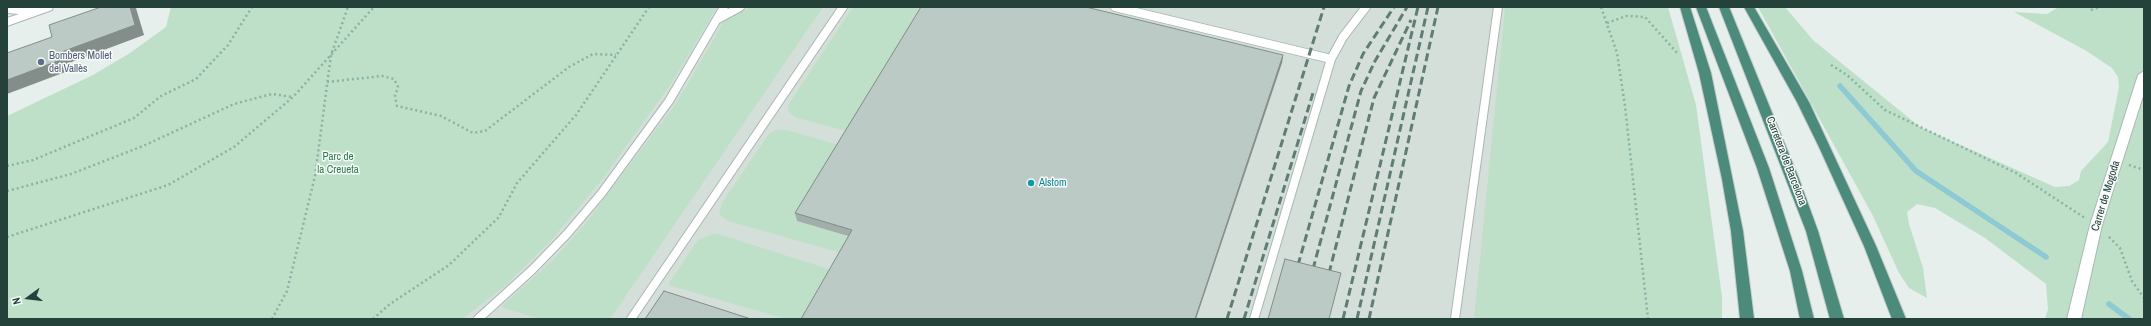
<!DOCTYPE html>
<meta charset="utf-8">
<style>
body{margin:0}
#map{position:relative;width:2151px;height:326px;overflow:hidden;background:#e6efeb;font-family:"Archivo Narrow",sans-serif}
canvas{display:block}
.frame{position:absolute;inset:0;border:8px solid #24423a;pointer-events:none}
.north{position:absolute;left:8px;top:278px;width:40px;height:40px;-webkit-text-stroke:3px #f7fbf9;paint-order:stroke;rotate:255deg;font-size:11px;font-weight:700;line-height:16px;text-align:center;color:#24423a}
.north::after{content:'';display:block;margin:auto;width:14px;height:18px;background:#24423a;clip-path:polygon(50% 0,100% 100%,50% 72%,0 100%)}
</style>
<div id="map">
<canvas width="2151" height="326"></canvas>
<div class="frame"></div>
<div class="north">N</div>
</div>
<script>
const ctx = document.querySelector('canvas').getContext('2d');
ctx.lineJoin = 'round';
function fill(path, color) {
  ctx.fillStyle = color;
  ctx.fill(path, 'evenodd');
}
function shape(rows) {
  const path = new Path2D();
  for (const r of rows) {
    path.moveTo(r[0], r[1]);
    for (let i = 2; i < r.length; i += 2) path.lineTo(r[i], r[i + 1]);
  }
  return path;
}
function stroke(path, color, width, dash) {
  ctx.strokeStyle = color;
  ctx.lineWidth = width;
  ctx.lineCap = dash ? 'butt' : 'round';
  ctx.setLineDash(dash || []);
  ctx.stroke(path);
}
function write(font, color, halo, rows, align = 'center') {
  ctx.font = font + ' "Archivo Narrow",sans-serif';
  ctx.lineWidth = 3;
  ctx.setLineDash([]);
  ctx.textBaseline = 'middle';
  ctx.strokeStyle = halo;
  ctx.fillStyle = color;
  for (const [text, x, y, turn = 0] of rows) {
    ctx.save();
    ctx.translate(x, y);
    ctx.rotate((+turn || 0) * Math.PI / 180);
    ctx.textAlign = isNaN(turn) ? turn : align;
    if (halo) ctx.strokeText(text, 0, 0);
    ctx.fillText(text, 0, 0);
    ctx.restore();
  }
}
const built = shape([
 [670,7,1543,7,1602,319,436,319]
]);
const green = shape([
 [171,7,717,7,671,84,601,181,549,243,506,285,462,319,7,319,7,116,93,75,130,53,166,27],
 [750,7,823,7,610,319,540,319,501,307,554,259,585,224,677,102,724,21],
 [853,7,928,7,851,132,797,118,789,112,788,108,790,102],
 [1505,7,1668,7,1696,105,1722,297,1722,319,1474,319],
 [1758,7,1785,7,1813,40,1920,127,2055,187,2069,186,2079,180,2081,171,2108,142,2119,87,2118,77,2112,68,2085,50,2014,12,2047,14,2059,7,2144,7,2144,319,2045,319,2048,309,2046,284,1985,238,1935,208,1917,204,1907,212,1909,224,1923,268,1927,298,1909,288,1899,273,1873,216],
 [776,130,787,130,842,146,797,221,854,238,845,254,728,221,719,214,722,203,768,135],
 [712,234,718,234,835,271,808,319,786,319,668,285,698,240]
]);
const stream = shape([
 [1840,86,1916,171,2046,257],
 [2109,304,2129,319]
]);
const path = shape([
 [1601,7,1617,53,1625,106,1648,319],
 [2091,10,2099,7],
 [1607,23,1626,16,1645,17,1678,54],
 [1831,65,1847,75,1885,110,2016,173,2085,218],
 [327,82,382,76,394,79,398,87,395,96,397,106,441,116,473,133,485,131,569,67,593,54,616,55],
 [2129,165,2144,170],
 [7,166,33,160,134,118,161,96,196,79,228,45,252,7],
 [7,191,71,174,143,146,234,104,272,94,293,97],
 [7,237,168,185,234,147,293,97,374,7],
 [2109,237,2120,248,2132,281,2144,298],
 [272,319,287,291,315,176,331,55,348,7],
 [373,319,390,304,449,265,499,217,517,183,576,115,649,7]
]);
const service = shape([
 [1115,7,1331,59,1343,37,1366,7],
 [718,19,740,7],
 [478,319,532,270,567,234,601,194,669,101,724,7],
 [631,319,843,7],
 [1254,319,1331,59],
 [1455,319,1498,7]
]);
const minor = shape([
 [7,7,53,7,52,10,7,26,7,18,19,14,7,13,7,7],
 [2144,71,2144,93,2102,225,2081,319,2067,319,2090,225,2138,75,2144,71]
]);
const trunk = shape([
 [1680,7,1690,7,1711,73,1743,231,1754,319,1740,319,1731,231,1722,179,1699,73,1680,7],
 [1696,7,1706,7,1769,168,1802,271,1814,319,1800,319,1790,271,1757,168,1696,7],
 [1719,7,1729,7,1799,179,1818,231,1844,319,1830,319,1806,231,1719,7],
 [1744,7,1754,7,1809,102,1876,246,1906,319,1892,319,1864,246,1819,147,1797,102,1744,7]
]);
const rail = shape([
 [1298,265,1349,86,1363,54,1394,7],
 [1313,269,1361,91,1375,61,1407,7],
 [1329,273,1374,98,1411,20],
 [1227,319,1324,7],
 [1244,319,1313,93],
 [1343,319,1418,7],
 [1357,319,1428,7],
 [1369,319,1438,7]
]);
const wall = shape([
 [1283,55,1282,63,848,236,797,221,795,213]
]);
const shadedWall = shape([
 [130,7,135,7,136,8,144,35,66,64,68,71,7,94,7,80],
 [1283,55,1282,63,1196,319,1195,319]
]);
const building = shape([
 [101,7,130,7,135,25,56,54,58,61,7,80,7,53,52,37,49,25,101,7],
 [921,7,1086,7,1283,55,1195,319,801,319,852,230,795,213,921,7],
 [1285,259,1341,273,1329,319,1268,319,1285,259],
 [664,291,751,319,645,319,664,291]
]);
const markers = [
 [41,62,4,"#5c6f8a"],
 [1031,183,4,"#0f9aa8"]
];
const serviceNames = [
 ["Bombers Mollet",49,56],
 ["del Vallès",49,69]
];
const parkNames = [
 ["Parc de",338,157],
 ["la Creueta",338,170]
];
const streetNames = [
 ["Carretera de Barcelona",1786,161,69],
 ["Carrer de Mogoda",2106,196,-73]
];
const cultureNames = [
 ["Alstom",1039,183]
];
fill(built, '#d4dfda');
fill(green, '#bfe0c8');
stroke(stream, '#8ec9d4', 5.5);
stroke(service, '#a8b8b2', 10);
stroke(minor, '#a8b8b2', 2);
stroke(trunk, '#c2cac8', 2);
stroke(path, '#86b3a5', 2.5, [2, 3]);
stroke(service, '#fff', 8);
fill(minor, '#fff');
fill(trunk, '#4c8a7c');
stroke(rail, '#5f7d75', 3, [8, 4]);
fill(wall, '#a1aea9');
fill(shadedWall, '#838d89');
fill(building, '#bbcac4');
stroke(building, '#838d89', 1);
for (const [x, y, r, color] of markers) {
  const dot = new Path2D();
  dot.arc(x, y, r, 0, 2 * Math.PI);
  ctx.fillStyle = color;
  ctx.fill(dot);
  stroke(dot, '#f7fbf9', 1.5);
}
write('11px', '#4e5e75', '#f7fbf9', serviceNames, 'left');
write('11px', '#2d7a4b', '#f7fbf9', parkNames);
write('11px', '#24423a', '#f7fbf9', streetNames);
write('11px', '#0d838f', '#f7fbf9', cultureNames, 'left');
</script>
